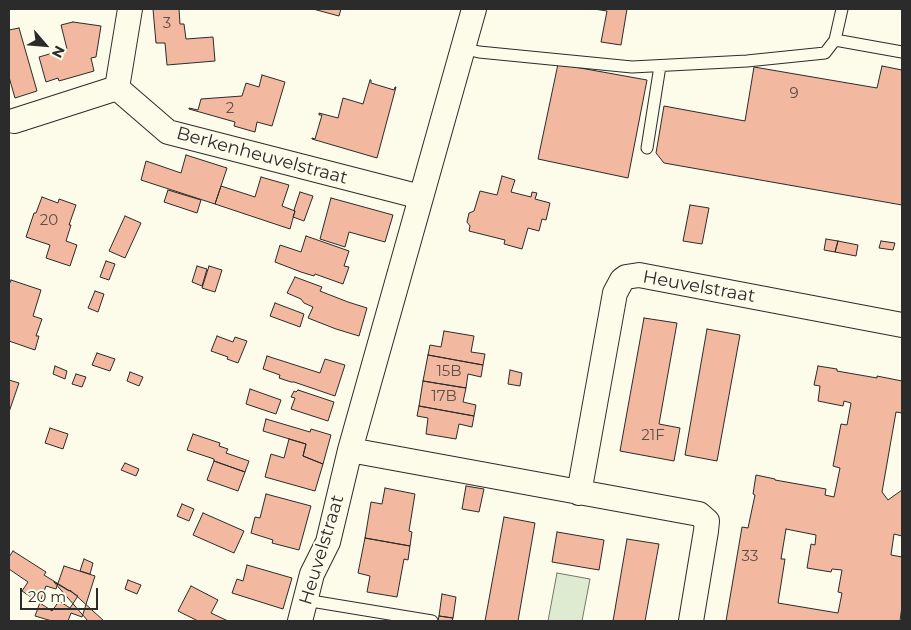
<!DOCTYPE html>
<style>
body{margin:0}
#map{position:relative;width:911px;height:630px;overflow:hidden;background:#fdfbea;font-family:Montserrat,sans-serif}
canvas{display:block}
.frame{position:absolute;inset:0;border:10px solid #2b2b2b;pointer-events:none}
.north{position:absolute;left:20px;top:20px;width:50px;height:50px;-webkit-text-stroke:4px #fdfbea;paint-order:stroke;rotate:117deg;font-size:14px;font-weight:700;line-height:20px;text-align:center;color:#2b2b2b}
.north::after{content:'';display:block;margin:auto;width:18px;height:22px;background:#2b2b2b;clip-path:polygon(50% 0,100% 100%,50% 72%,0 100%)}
.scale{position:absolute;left:20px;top:588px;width:78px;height:22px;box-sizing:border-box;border:2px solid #2b2b2b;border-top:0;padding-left:6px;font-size:15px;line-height:18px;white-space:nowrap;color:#2b2b2b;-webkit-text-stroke:4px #fdfbea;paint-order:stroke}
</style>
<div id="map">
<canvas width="911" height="630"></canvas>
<div class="frame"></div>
<div class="north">N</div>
<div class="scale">20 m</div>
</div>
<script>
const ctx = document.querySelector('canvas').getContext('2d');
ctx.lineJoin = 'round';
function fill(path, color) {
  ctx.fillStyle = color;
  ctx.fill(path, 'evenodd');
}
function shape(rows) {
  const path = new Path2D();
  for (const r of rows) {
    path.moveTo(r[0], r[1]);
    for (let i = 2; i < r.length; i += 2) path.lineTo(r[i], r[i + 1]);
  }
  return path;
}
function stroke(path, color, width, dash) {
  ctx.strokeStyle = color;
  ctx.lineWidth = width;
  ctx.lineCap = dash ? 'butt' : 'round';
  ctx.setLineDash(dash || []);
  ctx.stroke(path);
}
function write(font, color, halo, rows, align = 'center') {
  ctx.font = font + ' Montserrat,sans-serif';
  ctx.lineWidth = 4;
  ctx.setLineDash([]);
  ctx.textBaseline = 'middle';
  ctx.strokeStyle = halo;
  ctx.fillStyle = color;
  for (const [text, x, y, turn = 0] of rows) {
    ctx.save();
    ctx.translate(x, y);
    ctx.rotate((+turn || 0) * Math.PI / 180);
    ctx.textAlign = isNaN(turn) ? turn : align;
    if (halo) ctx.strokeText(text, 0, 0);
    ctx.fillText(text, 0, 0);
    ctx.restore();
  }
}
const green = shape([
 [557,573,590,579,582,621,548,621,557,573]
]);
const building = shape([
 [153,9,179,9,180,24,184,24,186,39,213,37,215,61,167,65,165,43,156,43,153,9],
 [313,9,341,9,339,16,313,9],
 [594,9,627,9,621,45,601,42,607,11,594,9],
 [73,22,101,26,96,57,91,58,94,71,59,81,58,78,46,82,39,57,67,49,61,25,73,22],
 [19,28,37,91,15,98,9,77,9,30,19,28],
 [558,64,647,80,628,178,538,159,558,64],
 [882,66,902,70,902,205,664,163,656,153,664,106,745,121,754,67,877,88,882,66],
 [262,75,285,82,272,126,257,122,255,132,234,126,235,122,189,109,189,108,198,110,201,99,242,96,246,83,259,87,262,75],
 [370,80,371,80,371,83,394,90,395,87,396,87,377,158,312,139,312,138,315,139,322,115,319,115,319,113,338,118,343,98,363,104,370,80],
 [186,155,227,168,215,204,141,180,146,161,181,173,186,155],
 [502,176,515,180,511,192,531,197,532,192,537,193,535,199,550,203,546,220,542,219,539,231,528,228,522,249,504,244,505,240,469,231,470,226,467,222,469,213,474,211,480,191,497,195,502,176],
 [261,177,289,185,282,206,295,211,290,229,215,204,221,186,255,197,261,177],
 [168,190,201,200,197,213,164,202,168,190],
 [300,192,313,196,304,221,293,217,295,211,294,210,300,192],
 [42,197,58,203,59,199,76,205,69,225,71,225,66,241,77,245,70,266,46,258,50,245,26,237,34,213,36,213,42,197],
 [331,198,393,215,385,242,349,232,345,247,320,239,331,198],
 [690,205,709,208,702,244,683,241,690,205],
 [125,216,141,223,125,258,109,251,125,216],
 [306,236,349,251,344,266,349,267,343,284,315,274,314,276,301,272,275,262,280,245,301,252,306,236],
 [826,239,838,241,835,252,824,250,826,239],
 [838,241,858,245,856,256,835,252,838,241],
 [881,241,895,243,893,250,879,248,881,241],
 [106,261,115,264,109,280,100,277,106,261],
 [197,266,207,269,202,286,192,282,197,266],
 [209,266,222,270,215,292,202,288,209,266],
 [295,277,322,287,320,291,325,293,348,302,367,308,359,336,336,329,308,318,313,307,304,303,301,299,287,293,295,277],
 [11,280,41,290,33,316,42,319,36,336,39,336,35,350,9,341,9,285,11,280],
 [95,291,104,294,98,312,88,308,95,291],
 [275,303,304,314,300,327,270,316,275,303],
 [644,318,677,323,659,424,680,428,674,461,620,451,644,318],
 [707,329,740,335,717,461,685,455,707,329],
 [444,331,474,336,471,352,485,354,483,365,428,355,430,345,441,347,444,331],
 [217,336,233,342,235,337,247,341,238,363,227,359,228,357,211,351,217,336],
 [97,353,115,359,110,371,92,365,97,353],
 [428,355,483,365,481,377,468,374,466,388,423,381,428,355],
 [267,356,320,373,325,359,345,365,335,396,294,382,291,382,279,378,280,375,263,369,267,356],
 [55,366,67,371,65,379,53,374,55,366],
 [818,366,837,369,837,371,877,378,877,376,902,381,902,413,896,412,882,492,888,500,902,490,902,536,894,534,891,555,902,557,902,606,900,621,726,621,742,527,748,528,755,495,753,494,756,475,775,479,775,480,826,489,825,495,834,497,840,468,833,466,841,424,847,425,851,403,844,401,843,406,818,401,820,386,814,385,818,366],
 [786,529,816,535,815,545,811,544,807,568,831,572,832,569,842,570,838,592,842,593,838,613,778,603,785,559,781,559,786,529],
 [510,370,522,373,520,386,508,384,510,370],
 [130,372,143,377,139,386,127,381,130,372],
 [76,374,86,377,82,387,72,384,76,374],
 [9,380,19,383,9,412,9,380],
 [423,381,466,388,463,402,476,405,474,416,419,406,423,381],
 [250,389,281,400,276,414,246,404,250,389],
 [298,390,334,402,328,421,291,409,295,398,291,397,294,391,296,392,298,390],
 [419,406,474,416,472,427,459,424,456,439,426,434,428,418,417,416,419,406],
 [266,419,310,432,311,429,331,435,323,464,303,456,306,444,263,431,266,419],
 [50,428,68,434,63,449,45,443,50,428],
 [193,434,220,443,219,446,228,449,226,453,249,461,245,472,214,461,214,459,187,450,193,434],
 [289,439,306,444,303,456,323,464,315,491,265,477,271,454,284,458,289,439],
 [214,461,245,472,238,491,207,480,214,461],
 [125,463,139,469,136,476,121,470,125,463],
 [466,486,484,489,479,512,462,509,466,486],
 [385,488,415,494,409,531,412,532,410,546,365,538,371,502,382,504,385,488],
 [266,494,311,506,299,550,272,543,273,540,251,533,255,517,260,518,266,494],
 [182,504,194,509,189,521,177,516,182,504],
 [203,513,244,531,234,553,193,535,203,513],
 [504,517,535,523,518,621,485,621,504,517],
 [557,532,604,540,599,570,552,562,557,532],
 [365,538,410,546,408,560,404,559,397,597,367,592,370,576,358,573,365,538],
 [627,539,659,544,645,621,613,621,627,539],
 [13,551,46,572,44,575,78,596,70,608,59,601,52,611,22,591,28,582,9,569,9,557,13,551],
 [84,559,93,563,90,574,80,571,84,559],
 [247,565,292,578,283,609,232,593,237,579,243,581,247,565],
 [64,566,95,576,82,617,71,613,68,621,52,621,35,616,46,586,56,589,64,566],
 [128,580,141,585,137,594,125,589,128,580],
 [54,582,69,591,70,590,104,621,88,621,54,582],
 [191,586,218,600,211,613,228,621,198,621,178,611,191,586],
 [442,594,456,597,453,618,439,616,442,594],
 [439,616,453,618,452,621,438,621,439,616]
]);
const lane = shape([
 [842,9,835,40,902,52],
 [462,48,479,52,632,67,747,61,825,53,835,40],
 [647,148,660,66],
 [305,600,432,621]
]);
const street = shape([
 [130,9,117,88,168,132,421,197],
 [14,121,117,88],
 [350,450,699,514,707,521,706,531,691,621],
 [579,493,615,293,622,280,626,277,639,275,902,325],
 [300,621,312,574,328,542,350,450,474,9]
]);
const numberNames = [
 ["3",167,24],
 ["9",794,94],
 ["2",230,109],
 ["20",49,221],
 ["15B",449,372],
 ["17B",444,397],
 ["21F",653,436],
 ["33",750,557]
];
const streetNames = [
 ["Berkenheuvelstraat",262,156,15],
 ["Heuvelstraat",699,287,10],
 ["Heuvelstraat",322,550,-73]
];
fill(green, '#deebd1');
stroke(green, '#74746e', 1);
fill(building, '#f2b8a0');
stroke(building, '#2b2b2b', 1);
stroke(lane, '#2b2b2b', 13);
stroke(street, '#2b2b2b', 26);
stroke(lane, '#fdfbea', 11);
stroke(street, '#fdfbea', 24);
write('15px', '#5d4e48', null, numberNames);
write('18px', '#2b2b2b', '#fdfbea', streetNames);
</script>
